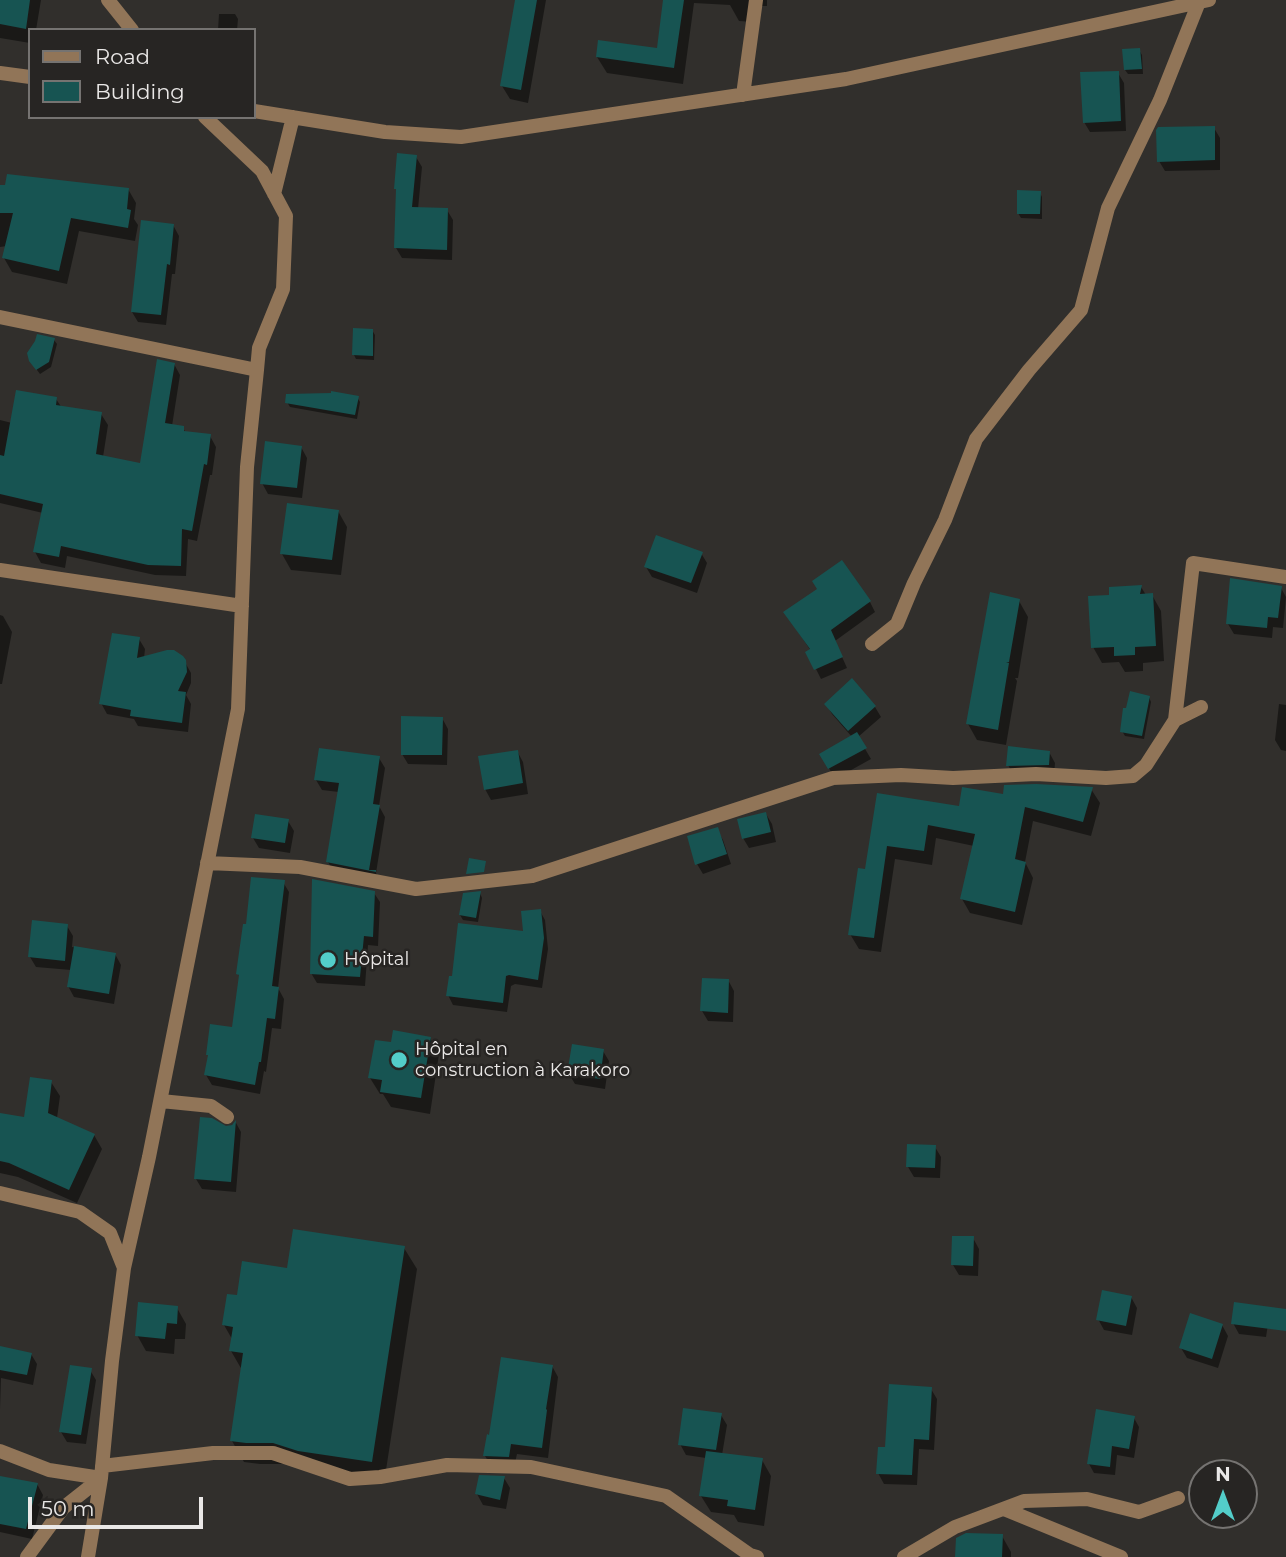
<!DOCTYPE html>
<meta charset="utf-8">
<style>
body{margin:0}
#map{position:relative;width:1286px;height:1557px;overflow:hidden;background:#312f2c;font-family:Montserrat,sans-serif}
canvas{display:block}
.legend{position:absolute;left:28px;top:28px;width:228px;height:91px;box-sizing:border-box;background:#272523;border:2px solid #757371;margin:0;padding:9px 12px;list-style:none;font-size:21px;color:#eae8e7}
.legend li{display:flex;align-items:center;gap:14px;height:35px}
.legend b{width:35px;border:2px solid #757371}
.north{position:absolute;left:1188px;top:1459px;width:70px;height:70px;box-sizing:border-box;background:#272523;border:2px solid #757371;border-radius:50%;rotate:0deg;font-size:19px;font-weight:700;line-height:28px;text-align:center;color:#eae8e7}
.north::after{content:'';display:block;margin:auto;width:24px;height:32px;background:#53cdc9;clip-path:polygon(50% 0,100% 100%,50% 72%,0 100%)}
.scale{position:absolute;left:28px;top:1497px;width:175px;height:32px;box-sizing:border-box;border:4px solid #eae8e7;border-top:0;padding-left:9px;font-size:21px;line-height:24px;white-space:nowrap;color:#eae8e7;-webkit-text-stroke:5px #272523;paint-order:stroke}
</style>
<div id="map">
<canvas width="1286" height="1557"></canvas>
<ul class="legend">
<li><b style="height:9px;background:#917558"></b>Road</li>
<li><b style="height:19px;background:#175452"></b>Building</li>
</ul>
<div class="north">N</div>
<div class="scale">50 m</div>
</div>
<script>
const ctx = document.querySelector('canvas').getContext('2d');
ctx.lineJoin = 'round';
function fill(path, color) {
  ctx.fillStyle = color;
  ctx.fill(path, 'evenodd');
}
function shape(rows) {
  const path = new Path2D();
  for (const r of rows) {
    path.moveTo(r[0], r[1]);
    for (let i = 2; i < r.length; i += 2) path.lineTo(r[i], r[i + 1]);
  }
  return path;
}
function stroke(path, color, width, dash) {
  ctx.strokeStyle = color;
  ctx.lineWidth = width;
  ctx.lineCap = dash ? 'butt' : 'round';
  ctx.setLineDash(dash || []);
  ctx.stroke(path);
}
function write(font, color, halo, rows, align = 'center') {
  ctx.font = font + ' Montserrat,sans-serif';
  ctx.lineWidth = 5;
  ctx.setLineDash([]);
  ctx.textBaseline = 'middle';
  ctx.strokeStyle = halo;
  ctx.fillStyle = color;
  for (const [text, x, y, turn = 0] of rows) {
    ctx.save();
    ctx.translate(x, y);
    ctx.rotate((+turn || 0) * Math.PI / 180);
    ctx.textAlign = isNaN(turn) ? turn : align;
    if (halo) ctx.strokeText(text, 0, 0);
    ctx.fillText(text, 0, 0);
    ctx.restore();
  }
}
const shadow = shape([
 [0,0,41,0,36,30,30,30,30,43,0,38],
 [517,0,546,0,528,103,510,99,502,86],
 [665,0,767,0,767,6,762,6,757,10,754,22,739,21,730,5,694,3,683,84,607,73,597,57,658,50],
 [219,14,235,14,238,19,237,30,218,30],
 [1139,50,1142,55,1143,74,1128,74,1125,70],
 [1118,73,1124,83,1126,131,1090,132,1084,122],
 [1214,128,1220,138,1220,170,1165,171,1159,161],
 [416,157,422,167,418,209,447,210,453,220,452,260,402,258,396,248],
 [0,187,128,189,136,203,134,219,138,225,135,241,79,231,67,284,12,272,4,258,7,246,0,247],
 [1040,193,1042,197,1042,219,1021,218,1018,213],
 [173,225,179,236,175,274,172,274,166,325,138,322,132,312],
 [372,330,375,335,374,360,356,359,354,355],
 [54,340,57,344,51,367,40,374,34,366],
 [174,364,180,375,172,426,183,428,186,433,210,436,216,447,212,475,210,475,197,541,188,539,186,576,155,575,67,556,65,568,41,563,35,552,43,513,0,503,0,420,12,423,56,399,62,408,101,414,108,425,103,457,141,465],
 [332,395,357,397,360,402,357,419,290,407,287,402],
 [301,447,307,458,302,498,268,494,262,483],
 [338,511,347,527,341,575,291,570,282,554],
 [701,553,707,563,697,593,652,577,646,567],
 [1141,587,1146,595,1152,595,1161,611,1164,661,1143,663,1143,671,1125,672,1119,662,1102,663,1093,647],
 [1281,588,1286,597,1283,628,1273,627,1272,638,1234,634,1228,624],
 [1019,601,1028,617,1018,678,1015,678,1017,681,1006,745,977,740,968,724],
 [870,602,875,612,835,641,847,668,821,679,816,669,811,651,792,623],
 [0,615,3,616,12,632,2,684,0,684],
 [139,639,145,649,144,658,182,657,191,673,191,683,186,695,191,704,188,732,138,726,134,719,107,714,101,703],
 [1149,697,1151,702,1144,739,1125,736,1122,731],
 [826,704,875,707,881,717,858,737,871,759,835,779,821,754,852,737,832,714],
 [1279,704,1286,705,1286,751,1281,750,1275,740],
 [442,718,448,729,447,765,408,764,402,754],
 [517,751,523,762,528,794,491,800,485,789],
 [1049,752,1055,763,1054,775,1014,776,1008,765],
 [379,758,385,768,379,806,385,817,376,873,380,881,334,872,328,862,339,792,322,790,316,780],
 [1091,789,1100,803,1091,836,1033,821,1025,862,1033,878,1022,925,970,913,962,899,974,846,936,838,932,865,895,859,881,952,859,949,850,934,867,871,879,795,960,808,1004,796],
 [766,814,772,824,776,842,749,848,743,838],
 [288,821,294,831,290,853,259,848,253,838],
 [717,830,723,840,731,864,703,874,697,864],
 [283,882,289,892,278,988,284,999,281,1029,272,1028,266,1072,264,1071,260,1094,212,1085,206,1075,209,1058,208,1055,234,1029,241,978,238,974,247,926],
 [374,893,380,902,378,946,368,945,365,986,317,983,311,973],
 [480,893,482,898,478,922,463,920,460,915],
 [540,911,545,920,548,949,542,988,515,984,511,986,507,1012,453,1005,448,995,525,933],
 [67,926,73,936,72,947,115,954,121,965,114,1004,74,997,68,986,71,970,36,967,30,957],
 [728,980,734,991,733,1022,708,1021,702,1011],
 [430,1038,439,1054,430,1114,391,1107,383,1094,380,1094,370,1078,393,1044],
 [603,1051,609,1061,605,1089,575,1084,569,1074],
 [51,1082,60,1096,57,1118,94,1135,102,1149,77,1203,18,1177,0,1173,0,1115,26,1119],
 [236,1123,241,1132,236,1192,202,1189,196,1179,225,1128],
 [935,1147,941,1157,940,1178,914,1177,908,1167],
 [973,1238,979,1249,978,1276,959,1275,953,1265],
 [404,1248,417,1269,384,1483,287,1464,260,1464,244,1462,232,1441,242,1370,231,1351,232,1339,224,1325,239,1297,289,1270],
 [1131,1297,1137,1308,1132,1335,1104,1330,1098,1319],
 [177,1308,186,1324,185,1339,175,1339,174,1354,146,1351,137,1335],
 [1269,1318,1266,1337,1239,1334,1233,1323],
 [1222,1325,1228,1336,1218,1368,1187,1358,1181,1348],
 [0,1348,31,1354,37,1364,33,1385,1,1378,0,1409],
 [552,1366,558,1377,548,1458,517,1454,514,1467,491,1466,485,1456],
 [90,1370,96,1380,86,1444,67,1442,61,1432],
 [931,1389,937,1399,934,1450,919,1449,917,1485,884,1484,878,1473,887,1449],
 [721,1415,727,1425,722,1455,762,1460,771,1476,764,1526,738,1522,734,1515,711,1512,701,1496,706,1458,686,1455,680,1444],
 [1134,1418,1139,1427,1134,1458,1117,1455,1115,1475,1094,1473,1089,1464],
 [1200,1468,1232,1473,1202,1473,1202,1512,1195,1502],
 [0,1478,37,1484,43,1495,32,1539,0,1532],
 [504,1478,510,1488,506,1509,483,1505,477,1494],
 [1002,1536,1011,1552,1011,1557,957,1557]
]);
const building = shape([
 [0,0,30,0,26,29,0,24],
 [515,0,537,0,521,90,500,86],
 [663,0,684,0,674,68,596,57,598,40,657,48],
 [1140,48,1142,69,1124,70,1122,49],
 [1119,71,1121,121,1083,123,1080,72],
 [1215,126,1215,160,1157,162,1156,130,1158,127],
 [397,153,417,155,412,207,448,208,447,250,394,248,396,189,394,189],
 [7,174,129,188,127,209,131,210,128,228,71,218,59,271,2,258,13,213,0,213,0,185,5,185],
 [1017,190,1041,191,1040,214,1017,214],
 [141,220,174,224,170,265,167,264,161,315,131,312],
 [353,328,373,329,373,356,352,355],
 [37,334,55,338,49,362,36,370,29,361,27,353,35,341],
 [157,359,175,363,165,423,184,426,184,431,211,434,207,465,204,464,192,531,182,529,181,566,148,565,61,546,59,557,33,552,43,504,0,494,0,455,4,456,16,390,57,397,56,405,102,412,96,454,140,463],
 [331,391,359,396,355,415,285,403,286,394,331,393],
 [265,441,302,446,297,488,260,484],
 [287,503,339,510,332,560,280,554],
 [656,535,703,552,691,583,644,567],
 [842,560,871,601,831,630,843,657,814,670,805,652,810,649,783,612,817,589,812,581],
 [1230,578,1282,586,1278,618,1268,617,1267,628,1226,624],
 [1142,585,1140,594,1153,593,1156,646,1135,647,1135,655,1114,656,1114,647,1091,648,1088,596,1109,595,1109,587],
 [990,592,1020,599,1009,662,1006,662,1009,663,998,730,966,724],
 [112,633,140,637,137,658,167,650,174,650,183,656,186,660,187,672,178,691,186,692,182,723,130,716,131,710,99,704],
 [852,678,876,706,848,731,824,704],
 [1130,691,1150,696,1142,736,1120,732,1123,708,1126,708],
 [401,716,443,717,442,755,401,755],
 [857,732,867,748,828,769,819,754],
 [1008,746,1050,751,1049,765,1006,766],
 [319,748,380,756,373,804,380,805,369,870,376,870,376,872,326,862,339,783,314,780],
 [518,750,523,783,484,790,478,756],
 [1036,784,1093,787,1083,822,1025,807,1015,859,1026,862,1015,912,960,899,975,834,928,825,924,851,887,846,874,938,848,935,858,868,865,869,877,793,959,806,962,787,1003,794,1004,785],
 [766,812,771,832,742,839,737,819],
 [255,814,289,819,285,843,251,838],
 [718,827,727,854,695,865,687,836],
 [469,858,486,861,484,872,466,874],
 [251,877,285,880,272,986,279,987,275,1019,267,1018,261,1062,259,1062,255,1085,204,1075,208,1055,206,1055,210,1024,232,1027,239,975,236,974,243,924,246,924],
 [312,879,375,891,373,937,364,936,360,977,310,974],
 [481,891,476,918,459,915,463,893],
 [541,909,544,938,538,980,509,975,506,976,503,1003,446,996,449,976,452,976,458,923,523,931,521,911],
 [32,920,68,924,65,961,28,957],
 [74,946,116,953,109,994,67,987],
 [702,978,729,979,728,1013,700,1011],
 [393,1030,431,1037,421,1098,380,1092,382,1080,368,1078,375,1040,391,1042],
 [572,1044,604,1049,600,1079,567,1074],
 [30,1077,52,1080,48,1113,95,1134,69,1190,9,1163,0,1161,0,1113,24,1117],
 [200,1117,212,1118,226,1126,232,1125,236,1120,231,1182,194,1179],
 [907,1144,936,1145,935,1168,906,1167],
 [293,1229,405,1246,372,1462,298,1451,273,1443,246,1443,230,1441,243,1353,229,1351,233,1327,222,1325,227,1294,237,1295,242,1261,287,1268],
 [952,1236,974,1236,973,1266,951,1265],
 [1102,1290,1132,1296,1126,1326,1096,1320],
 [138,1302,178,1306,177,1324,167,1323,165,1339,135,1336],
 [1234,1302,1286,1309,1286,1331,1231,1324],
 [1190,1313,1223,1324,1212,1359,1179,1348],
 [0,1346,32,1353,27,1375,0,1370],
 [501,1357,553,1365,546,1409,547,1410,542,1448,511,1444,509,1457,483,1456,487,1434,489,1435],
 [70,1365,92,1368,81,1435,59,1432],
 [889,1384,932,1387,929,1440,914,1439,912,1475,876,1474,878,1447,885,1447],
 [683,1408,722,1413,716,1450,678,1445],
 [1096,1409,1135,1416,1129,1449,1112,1446,1110,1467,1087,1464],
 [706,1451,763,1458,755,1510,727,1506,728,1500,699,1496],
 [479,1475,505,1476,500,1500,475,1494],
 [0,1476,38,1483,26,1529,0,1524],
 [966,1533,1003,1534,1002,1557,955,1557,956,1538]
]);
const minor = shape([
 [108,0,132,30],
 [0,73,30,77],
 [743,95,756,0],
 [254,111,385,132,461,137,846,79,1209,0],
 [274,194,293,117],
 [0,317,257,370],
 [0,570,242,606],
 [872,644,897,624,914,583,945,520,976,439,1029,370,1081,310,1108,208,1160,100,1199,2],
 [1175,720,1193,563,1286,577],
 [207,863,300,867,416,889,532,876,833,778,901,775,953,778,1036,774,1106,778,1133,776,1146,765,1175,720,1201,707],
 [161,1101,211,1106,227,1117],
 [0,1193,80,1212,110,1233,124,1268],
 [0,1451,49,1470,101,1478],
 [102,1466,213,1453,273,1453,350,1479,380,1477,447,1465,531,1467,666,1496,750,1555,757,1557],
 [1004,1509,1121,1557],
 [27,1557,63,1508,101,1478],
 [88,1557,101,1478,112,1361,124,1268,149,1157,238,709,247,467,257,370,259,348,283,289,286,216,262,171,205,117],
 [904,1557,955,1527,1024,1501,1087,1499,1139,1512,1178,1498]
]);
const markers = [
 [328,960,9,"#53cdc9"],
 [399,1060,9,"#53cdc9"]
];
const poiNames = [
 ["Hôpital",344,960],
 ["Hôpital en",415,1050],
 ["construction à Karakoro",415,1071]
];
fill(shadow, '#0007');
fill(building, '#175452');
stroke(minor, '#917558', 14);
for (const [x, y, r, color] of markers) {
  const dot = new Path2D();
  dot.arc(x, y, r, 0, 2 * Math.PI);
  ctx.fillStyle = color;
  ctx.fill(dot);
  stroke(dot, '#272523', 2.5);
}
write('18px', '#eae8e7', '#272523', poiNames, 'left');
</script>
